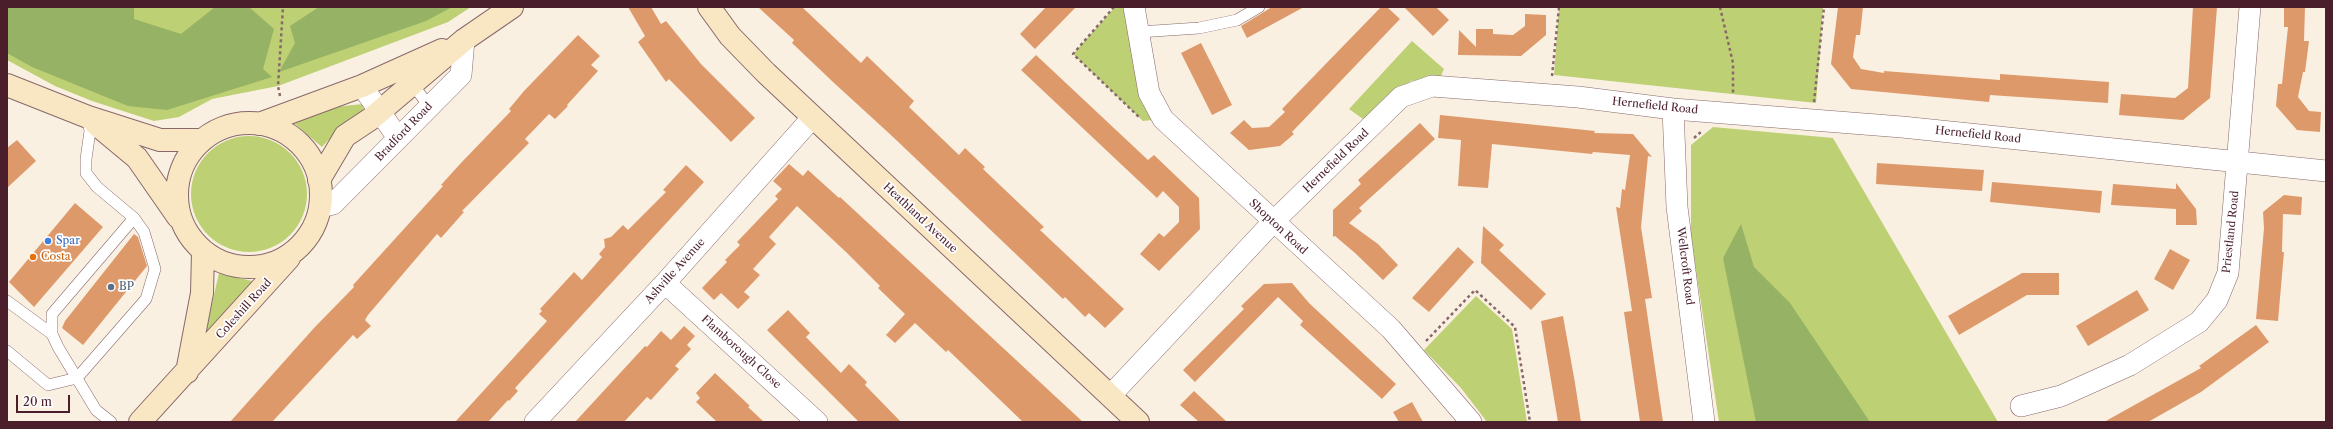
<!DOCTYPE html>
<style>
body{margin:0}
#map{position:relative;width:2333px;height:429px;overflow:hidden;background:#faf0e2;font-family:"Libre Caslon Text",serif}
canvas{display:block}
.frame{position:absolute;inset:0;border:8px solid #4a1f2b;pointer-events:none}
.scale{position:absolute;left:16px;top:395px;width:54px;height:18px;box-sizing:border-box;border:2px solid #4a1f2b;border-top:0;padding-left:5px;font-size:12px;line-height:14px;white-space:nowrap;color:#4a1f2b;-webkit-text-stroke:3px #fff;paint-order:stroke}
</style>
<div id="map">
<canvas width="2333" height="429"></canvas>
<div class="frame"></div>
<div class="scale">20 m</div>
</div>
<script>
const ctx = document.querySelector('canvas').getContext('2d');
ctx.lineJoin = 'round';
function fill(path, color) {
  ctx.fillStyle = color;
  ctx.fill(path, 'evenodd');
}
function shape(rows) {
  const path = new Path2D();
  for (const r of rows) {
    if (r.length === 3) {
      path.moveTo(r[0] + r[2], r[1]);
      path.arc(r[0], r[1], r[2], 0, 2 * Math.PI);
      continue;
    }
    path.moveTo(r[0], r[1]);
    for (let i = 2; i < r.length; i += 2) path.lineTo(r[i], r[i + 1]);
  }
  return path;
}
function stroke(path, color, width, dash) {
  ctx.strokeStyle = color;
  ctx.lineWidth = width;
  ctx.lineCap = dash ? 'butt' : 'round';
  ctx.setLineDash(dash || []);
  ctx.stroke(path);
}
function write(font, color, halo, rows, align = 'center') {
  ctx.font = font + ' "Libre Caslon Text",serif';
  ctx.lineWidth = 3.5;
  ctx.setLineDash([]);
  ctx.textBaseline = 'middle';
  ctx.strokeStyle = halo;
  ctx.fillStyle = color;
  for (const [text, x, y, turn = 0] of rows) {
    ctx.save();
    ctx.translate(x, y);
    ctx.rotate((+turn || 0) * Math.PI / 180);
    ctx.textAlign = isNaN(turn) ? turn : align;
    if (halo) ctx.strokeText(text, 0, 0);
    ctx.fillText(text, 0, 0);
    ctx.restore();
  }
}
const green = shape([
 [7,7,471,7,448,22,278,86,212,99,179,117,154,121,92,101,55,86,7,60],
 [1115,7,1134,7,1163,119,1143,121,1073,54],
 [1559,7,1823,7,1816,103,1554,75],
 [1412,41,1444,69,1440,78,1411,81,1363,119,1349,109],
 [363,104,364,111,335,133,322,147,290,120,325,108],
 [1713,127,1833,138,1998,422,1719,422,1691,237,1691,145],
 [249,194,58],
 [219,273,252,281,252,285,203,343],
 [1476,296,1512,329,1527,422,1487,422,1461,388,1424,350]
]);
const forest = shape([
 [7,7,134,7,134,19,181,34,215,7,249,7,274,29,263,69,272,77,167,110,128,106,32,67,7,53],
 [319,7,452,7,426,21,279,72,295,43,290,26],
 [1741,224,1754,267,1790,303,1870,422,1756,422,1723,258]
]);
const building = shape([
 [628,7,651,7,661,24,666,21,701,64,755,118,731,142,669,79,666,82,638,42,645,36],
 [758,7,802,7,861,63,867,56,914,101,909,107,959,155,965,148,985,167,983,169,1044,227,1040,230,1124,309,1105,328,1089,313,1085,317,1065,297,1063,299,892,136,833,82,792,43,794,40],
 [1046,7,1076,7,1035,49,1020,34],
 [1272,7,1304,7,1247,38,1241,26],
 [1381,7,1387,7,1400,19,1292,132,1294,134,1280,146,1249,150,1230,133,1244,120,1252,128,1269,127,1285,112,1282,109],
 [1404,7,1436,7,1449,20,1433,36],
 [1838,7,1863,7,1860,35,1856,35,1853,57,1861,69,1884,73,1884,71,2000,80,2000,74,2109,82,2108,103,1990,95,1989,102,1851,89,1831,64],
 [2193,7,2217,7,2210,98,2183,120,2119,115,2121,94,2175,98,2188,88],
 [2284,7,2305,7,2304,41,2309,41,2305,72,2303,72,2298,97,2309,111,2321,112,2320,132,2297,130,2276,106,2278,84,2282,84,2288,27,2284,27],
 [1525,14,1546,15,1546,35,1521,56,1458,55,1459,30,1476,47,1476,29,1493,29,1493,34,1513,35,1525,26],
 [578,35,600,56,591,65,598,71,567,105,568,106,555,119,549,114,525,139,529,143,462,211,464,212,441,238,437,234,368,315,365,320,371,326,357,339,353,335,272,422,230,422,314,328,354,287,353,285,443,186,441,185,460,164,511,111,509,109,524,91],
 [1201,43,1232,105,1212,115,1181,53],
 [1036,55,1148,160,1154,155,1199,198,1200,229,1159,271,1140,254,1159,233,1164,237,1179,222,1179,207,1163,191,1157,198,1021,70],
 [1440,115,1595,131,1594,133,1633,134,1652,157,1648,156,1641,227,1652,298,1645,299,1663,422,1640,422,1624,312,1632,311,1616,207,1620,208,1622,189,1625,190,1630,155,1593,152,1592,154,1492,144,1488,188,1458,186,1461,140,1438,138],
 [1420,123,1435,139,1359,208,1362,211,1349,223,1378,244,1398,265,1383,280,1355,253,1335,236,1333,237,1333,210,1361,184,1358,180],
 [17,140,36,161,7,188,7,148],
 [1877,163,1984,170,1982,191,1876,184],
 [789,164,803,176,808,170,839,198,840,197,1083,422,1023,422,948,350,946,352,915,323,895,343,886,335,905,314,878,288,880,286,847,253,797,206,769,237,776,244,753,269,760,275,744,292,750,297,738,309,721,293,714,300,702,288,727,262,725,260,740,245,737,242,778,199,775,196,782,189,773,181],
 [686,165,704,182,515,388,518,391,509,401,508,400,488,422,455,422,547,321,539,314,542,311,540,309,574,272,582,280,602,257,599,254,605,247,604,239,611,237,623,225,628,230,666,192,663,190],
 [1992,182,2102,191,2100,213,1990,202],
 [2176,183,2196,209,2197,225,2176,225,2176,209,2111,205,2113,184,2176,189],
 [2284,195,2302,197,2301,215,2283,214,2282,252,2284,252,2278,321,2256,319,2264,228,2263,212],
 [75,203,103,227,34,307,9,282],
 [1483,226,1504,245,1499,250,1546,294,1531,310,1481,263],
 [134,234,138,237,147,266,83,345,62,328,65,321],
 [1458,247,1474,262,1429,312,1412,298],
 [2170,249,2190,260,2173,290,2154,279],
 [2022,273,2059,273,2059,295,2027,295,1959,335,1948,316],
 [1292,283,1309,303,1396,384,1382,399,1300,325,1303,321,1278,297,1195,382,1183,370,1244,309,1241,306,1264,284],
 [2137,290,2149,310,2088,346,2076,326],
 [788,310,810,333,806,337,841,373,849,364,867,382,865,385,901,422,859,422,767,330],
 [1563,316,1575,383,1581,422,1558,422,1541,321],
 [2256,325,2269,342,2201,392,2148,422,2104,422,2201,368,2199,366],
 [684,326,695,336,687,345,691,349,675,366,679,369,651,400,647,397,624,422,575,422,645,346,647,347,661,331,671,340],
 [715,373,750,406,748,407,764,422,717,422,696,402,700,398,696,393],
 [1194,391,1227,422,1199,422,1180,405],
 [1412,402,1423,422,1399,422,1393,412]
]);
const path = shape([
 [1114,7,1073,54,1139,117],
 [1720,7,1733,63,1733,95],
 [1552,76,1559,7],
 [280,96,278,86,283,7],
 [1814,102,1824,7],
 [1694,138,1702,131],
 [1426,341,1475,290,1515,327,1530,422]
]);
const lane = shape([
 [1139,32,1199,28,1237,20,1259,7],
 [413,85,429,106],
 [7,301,52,334],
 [7,351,48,385,77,378,146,299,155,269,144,232,134,218,97,187,86,173,86,159,90,131,88,119],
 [111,422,96,410,58,347,52,334,52,314,134,218]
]);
const street = shape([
 [1134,7,1149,93,1163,119,1391,329,1471,422],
 [362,86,398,138],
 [1673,109,1677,207,1704,422],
 [320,207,333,204,461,75,464,40],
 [665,283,817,422],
 [1110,396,1273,222,1401,97,1432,86,1578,97,1673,109,1902,127,2326,171],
 [2021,406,2061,396,2130,365,2199,322,2217,300,2228,273,2250,7],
 [535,422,665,283,813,117]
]);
const secondary = shape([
 [709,7,730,36,766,73,1138,422],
 [7,85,88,117,160,140,201,140],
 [249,195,72],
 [96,124,137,158,178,217],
 [259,124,362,86,442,50],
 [319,180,345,136,372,118,464,40,512,7],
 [187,372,202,293,203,252],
 [140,422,289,258]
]);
const markers = [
 [48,241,4,"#3f7fe0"],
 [33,257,4,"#e8710a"],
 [111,287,4,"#5c6f8a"]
];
const streetNames = [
 ["Hernefield Road",1655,106,6],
 ["Bradford Road",404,132,-46],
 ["Hernefield Road",1978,135,6],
 ["Hernefield Road",1336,161,-44],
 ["Heathland Avenue",920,218,43],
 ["Shopton Road",1278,227,43],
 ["Priestland Road",2231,232,-84],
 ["Wellcroft Road",1685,266,83],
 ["Ashville Avenue",675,271,-48],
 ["Coleshill Road",244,309,-48],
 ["Flamborough Close",741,352,42]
];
const shopNames = [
 ["Spar",56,241]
];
const foodNames = [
 ["Costa",41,257]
];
const serviceNames = [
 ["BP",119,287]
];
fill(green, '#bdd073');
fill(forest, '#96b265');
fill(building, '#de996b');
stroke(lane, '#88686b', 12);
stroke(street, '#88686b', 22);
stroke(secondary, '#88686b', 24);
stroke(path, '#88686b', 2.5, [3, 3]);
stroke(lane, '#fff', 11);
stroke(street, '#fff', 21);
stroke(secondary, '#f9e7c3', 22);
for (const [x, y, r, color] of markers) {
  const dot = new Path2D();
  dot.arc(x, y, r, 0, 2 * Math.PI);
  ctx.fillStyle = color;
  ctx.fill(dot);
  stroke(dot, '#fff', 1.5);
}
write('11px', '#4a1f2b', '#fff', streetNames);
write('11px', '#366cbe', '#fff', shopNames, 'left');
write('11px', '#c56008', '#fff', foodNames, 'left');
write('11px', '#4e5e75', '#fff', serviceNames, 'left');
</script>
